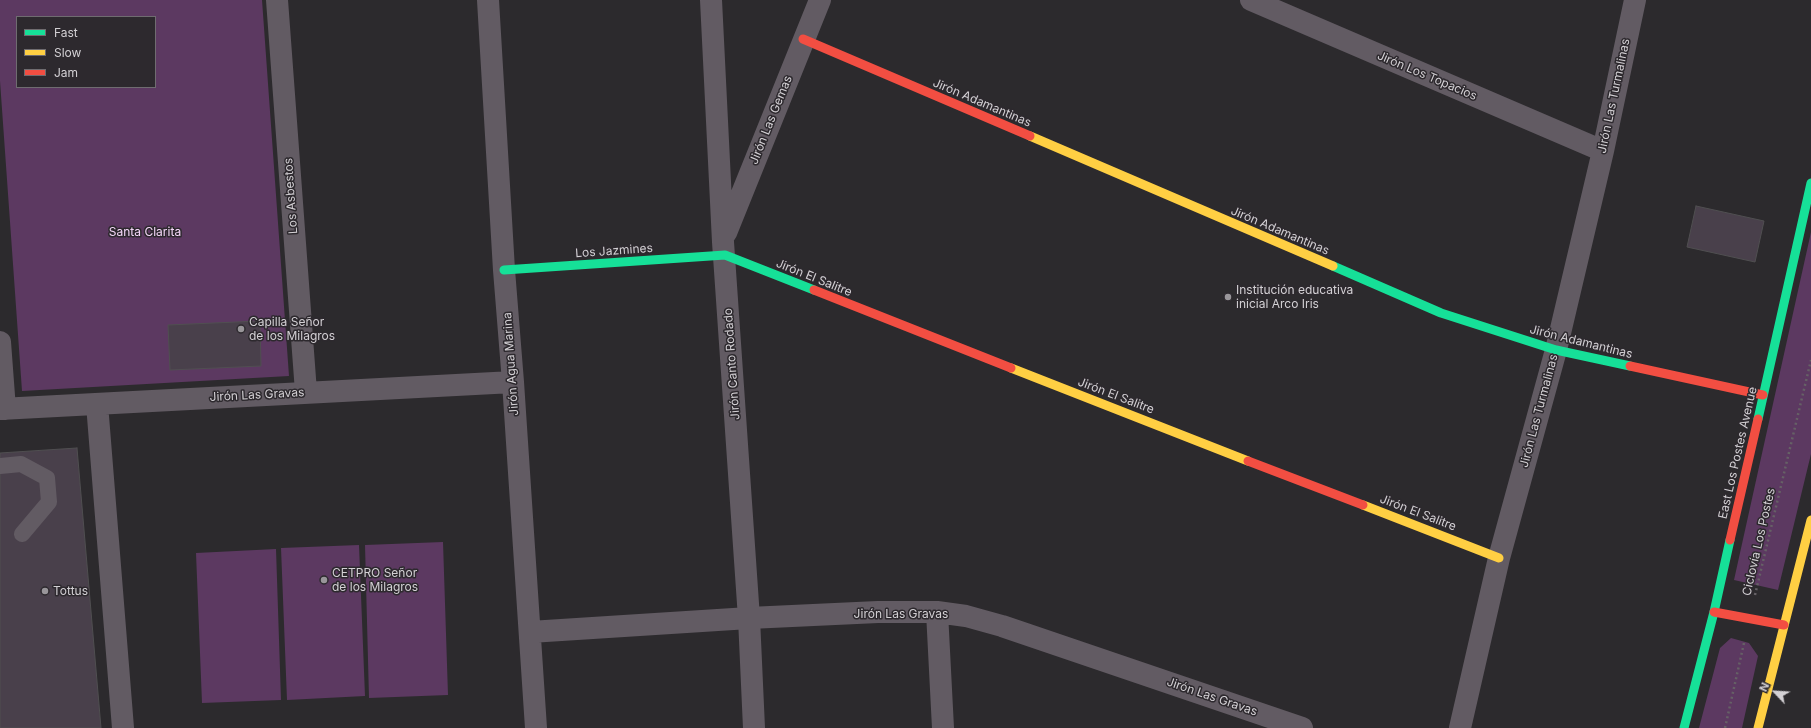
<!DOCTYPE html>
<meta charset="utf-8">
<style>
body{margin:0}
#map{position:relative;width:1811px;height:728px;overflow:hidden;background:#2c2a2d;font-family:Inter,sans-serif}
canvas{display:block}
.legend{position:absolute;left:16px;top:16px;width:140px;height:72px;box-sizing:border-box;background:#2d292e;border:1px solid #6f6c70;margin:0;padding:5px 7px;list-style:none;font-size:12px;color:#d3d0d4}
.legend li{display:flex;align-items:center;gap:8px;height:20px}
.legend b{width:20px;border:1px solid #6f6c70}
.north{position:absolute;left:1755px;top:672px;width:40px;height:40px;-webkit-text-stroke:3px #2d292e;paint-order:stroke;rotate:295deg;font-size:11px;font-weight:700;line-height:16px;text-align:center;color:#d3d0d4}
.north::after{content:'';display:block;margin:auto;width:14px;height:18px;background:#d3d0d4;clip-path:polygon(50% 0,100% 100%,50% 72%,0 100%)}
</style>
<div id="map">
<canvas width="1811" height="728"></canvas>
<ul class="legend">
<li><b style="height:5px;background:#16e098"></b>Fast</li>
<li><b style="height:5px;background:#ffcf43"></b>Slow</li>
<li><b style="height:5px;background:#f24e42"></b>Jam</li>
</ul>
<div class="north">N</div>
</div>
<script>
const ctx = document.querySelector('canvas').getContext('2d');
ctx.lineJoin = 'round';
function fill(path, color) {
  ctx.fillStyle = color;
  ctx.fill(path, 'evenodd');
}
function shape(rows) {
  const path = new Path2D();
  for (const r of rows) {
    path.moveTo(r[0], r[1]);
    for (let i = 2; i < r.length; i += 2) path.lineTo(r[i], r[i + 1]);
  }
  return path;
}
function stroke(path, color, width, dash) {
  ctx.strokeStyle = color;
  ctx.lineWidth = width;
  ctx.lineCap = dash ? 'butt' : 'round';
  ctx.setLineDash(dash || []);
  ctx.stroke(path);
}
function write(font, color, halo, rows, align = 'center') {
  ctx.font = font + ' Inter,sans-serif';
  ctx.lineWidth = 3;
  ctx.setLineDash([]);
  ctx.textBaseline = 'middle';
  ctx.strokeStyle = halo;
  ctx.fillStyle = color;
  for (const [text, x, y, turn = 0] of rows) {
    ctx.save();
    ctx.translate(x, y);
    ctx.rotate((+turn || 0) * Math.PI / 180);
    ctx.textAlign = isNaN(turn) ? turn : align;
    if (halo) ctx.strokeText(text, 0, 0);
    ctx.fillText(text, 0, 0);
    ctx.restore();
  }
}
const green = shape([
 [0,0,262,0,289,376,22,391,0,81],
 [17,17,155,17,155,87,17,87],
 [1811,232,1811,454,1778,590,1734,580],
 [443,542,448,695,369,698,365,545],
 [359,545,365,696,287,700,281,548],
 [276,549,281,700,202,703,196,553],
 [1731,638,1749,643,1758,656,1742,728,1699,728,1720,648]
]);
const building = shape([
 [1696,206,1764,221,1755,262,1687,247,1696,206],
 [260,321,261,366,170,370,168,325,260,321],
 [77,448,101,728,0,728,0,453,77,448]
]);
const path = shape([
 [1755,595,1811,360],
 [1725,728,1744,643]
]);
const lane = shape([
 [0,466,21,464,47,478,49,502,22,534]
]);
const street = shape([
 [277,0,306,392],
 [488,0,504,270,513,382,536,728],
 [711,0,723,242,749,618,754,728],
 [1251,0,1603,151],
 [726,233,820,0],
 [0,342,5,409],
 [97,404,123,728],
 [0,409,513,382],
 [937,612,943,728],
 [530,632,749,618,878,612,937,612,966,616,1002,626,1302,728],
 [1460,728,1499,558,1556,350,1603,151,1635,0]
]);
const fast = shape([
 [1333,266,1441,313,1556,350,1630,366],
 [504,270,725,255,814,290],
 [1758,419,1811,183],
 [1684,728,1714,612,1730,540]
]);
const slow = shape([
 [1030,136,1333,266],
 [1011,368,1248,461],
 [1363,505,1499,558],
 [1758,728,1811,520]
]);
const jam = shape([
 [803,39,1030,136],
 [814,290,1011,368],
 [1630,366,1763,395],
 [1248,461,1363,505],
 [1730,540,1758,419],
 [1714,612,1784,625]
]);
const markers = [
 [1228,297,4,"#99969a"],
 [241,329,4,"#99969a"],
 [324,580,4,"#99969a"],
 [45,591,4,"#99969a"]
];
const streetNames = [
 ["Jirón Los Topacios",1427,76,23],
 ["Jirón Las Turmalinas",1614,96,-78],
 ["Jirón Adamantinas",982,103,23],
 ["Jirón Las Gemas",771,120,-68],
 ["Los Asbestos",291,196,-94],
 ["Jirón Adamantinas",1280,231,23],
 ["Los Jazmines",614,251,-4],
 ["Jirón El Salitre",814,278,22],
 ["Jirón Adamantinas",1581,342,14],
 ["Jirón Agua Marina",511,364,-94],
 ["Jirón Canto Rodado",732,364,-94],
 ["Jirón Las Gravas",257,395,-3],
 ["Jirón El Salitre",1116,396,21],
 ["Jirón Las Turmalinas",1539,411,-75],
 ["East Los Postes Avenue",1738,453,-77],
 ["Jirón El Salitre",1418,513,21],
 ["Ciclovía Los Postes",1759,542,-77],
 ["Jirón Las Gravas",901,614],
 ["Jirón Las Gravas",1212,697,19]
];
const parkNames = [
 ["Santa Clarita",145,232]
];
const poiNames = [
 ["Institución educativa",1236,290],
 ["inicial Arco Iris",1236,304],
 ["Capilla Señor",249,322],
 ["de los Milagros",249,336],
 ["CETPRO Señor",332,573],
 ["de los Milagros",332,587],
 ["Tottus",53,591]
];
fill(green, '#5c3961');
fill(building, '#49404b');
stroke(building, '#504f51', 1);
stroke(path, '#666166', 2.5, [2, 3]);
stroke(lane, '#625b63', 16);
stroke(street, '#625b63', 22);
stroke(fast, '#16e098', 9);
stroke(slow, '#ffcf43', 9);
stroke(jam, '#f24e42', 9);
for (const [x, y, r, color] of markers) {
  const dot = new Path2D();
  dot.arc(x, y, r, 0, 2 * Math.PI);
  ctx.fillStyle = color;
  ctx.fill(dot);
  stroke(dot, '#2d292e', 1.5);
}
write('12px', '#d3d0d4', '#2d292e', streetNames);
write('12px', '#f4d6f8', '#2d292e', parkNames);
write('12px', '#d3d0d4', '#2d292e', poiNames, 'left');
</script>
